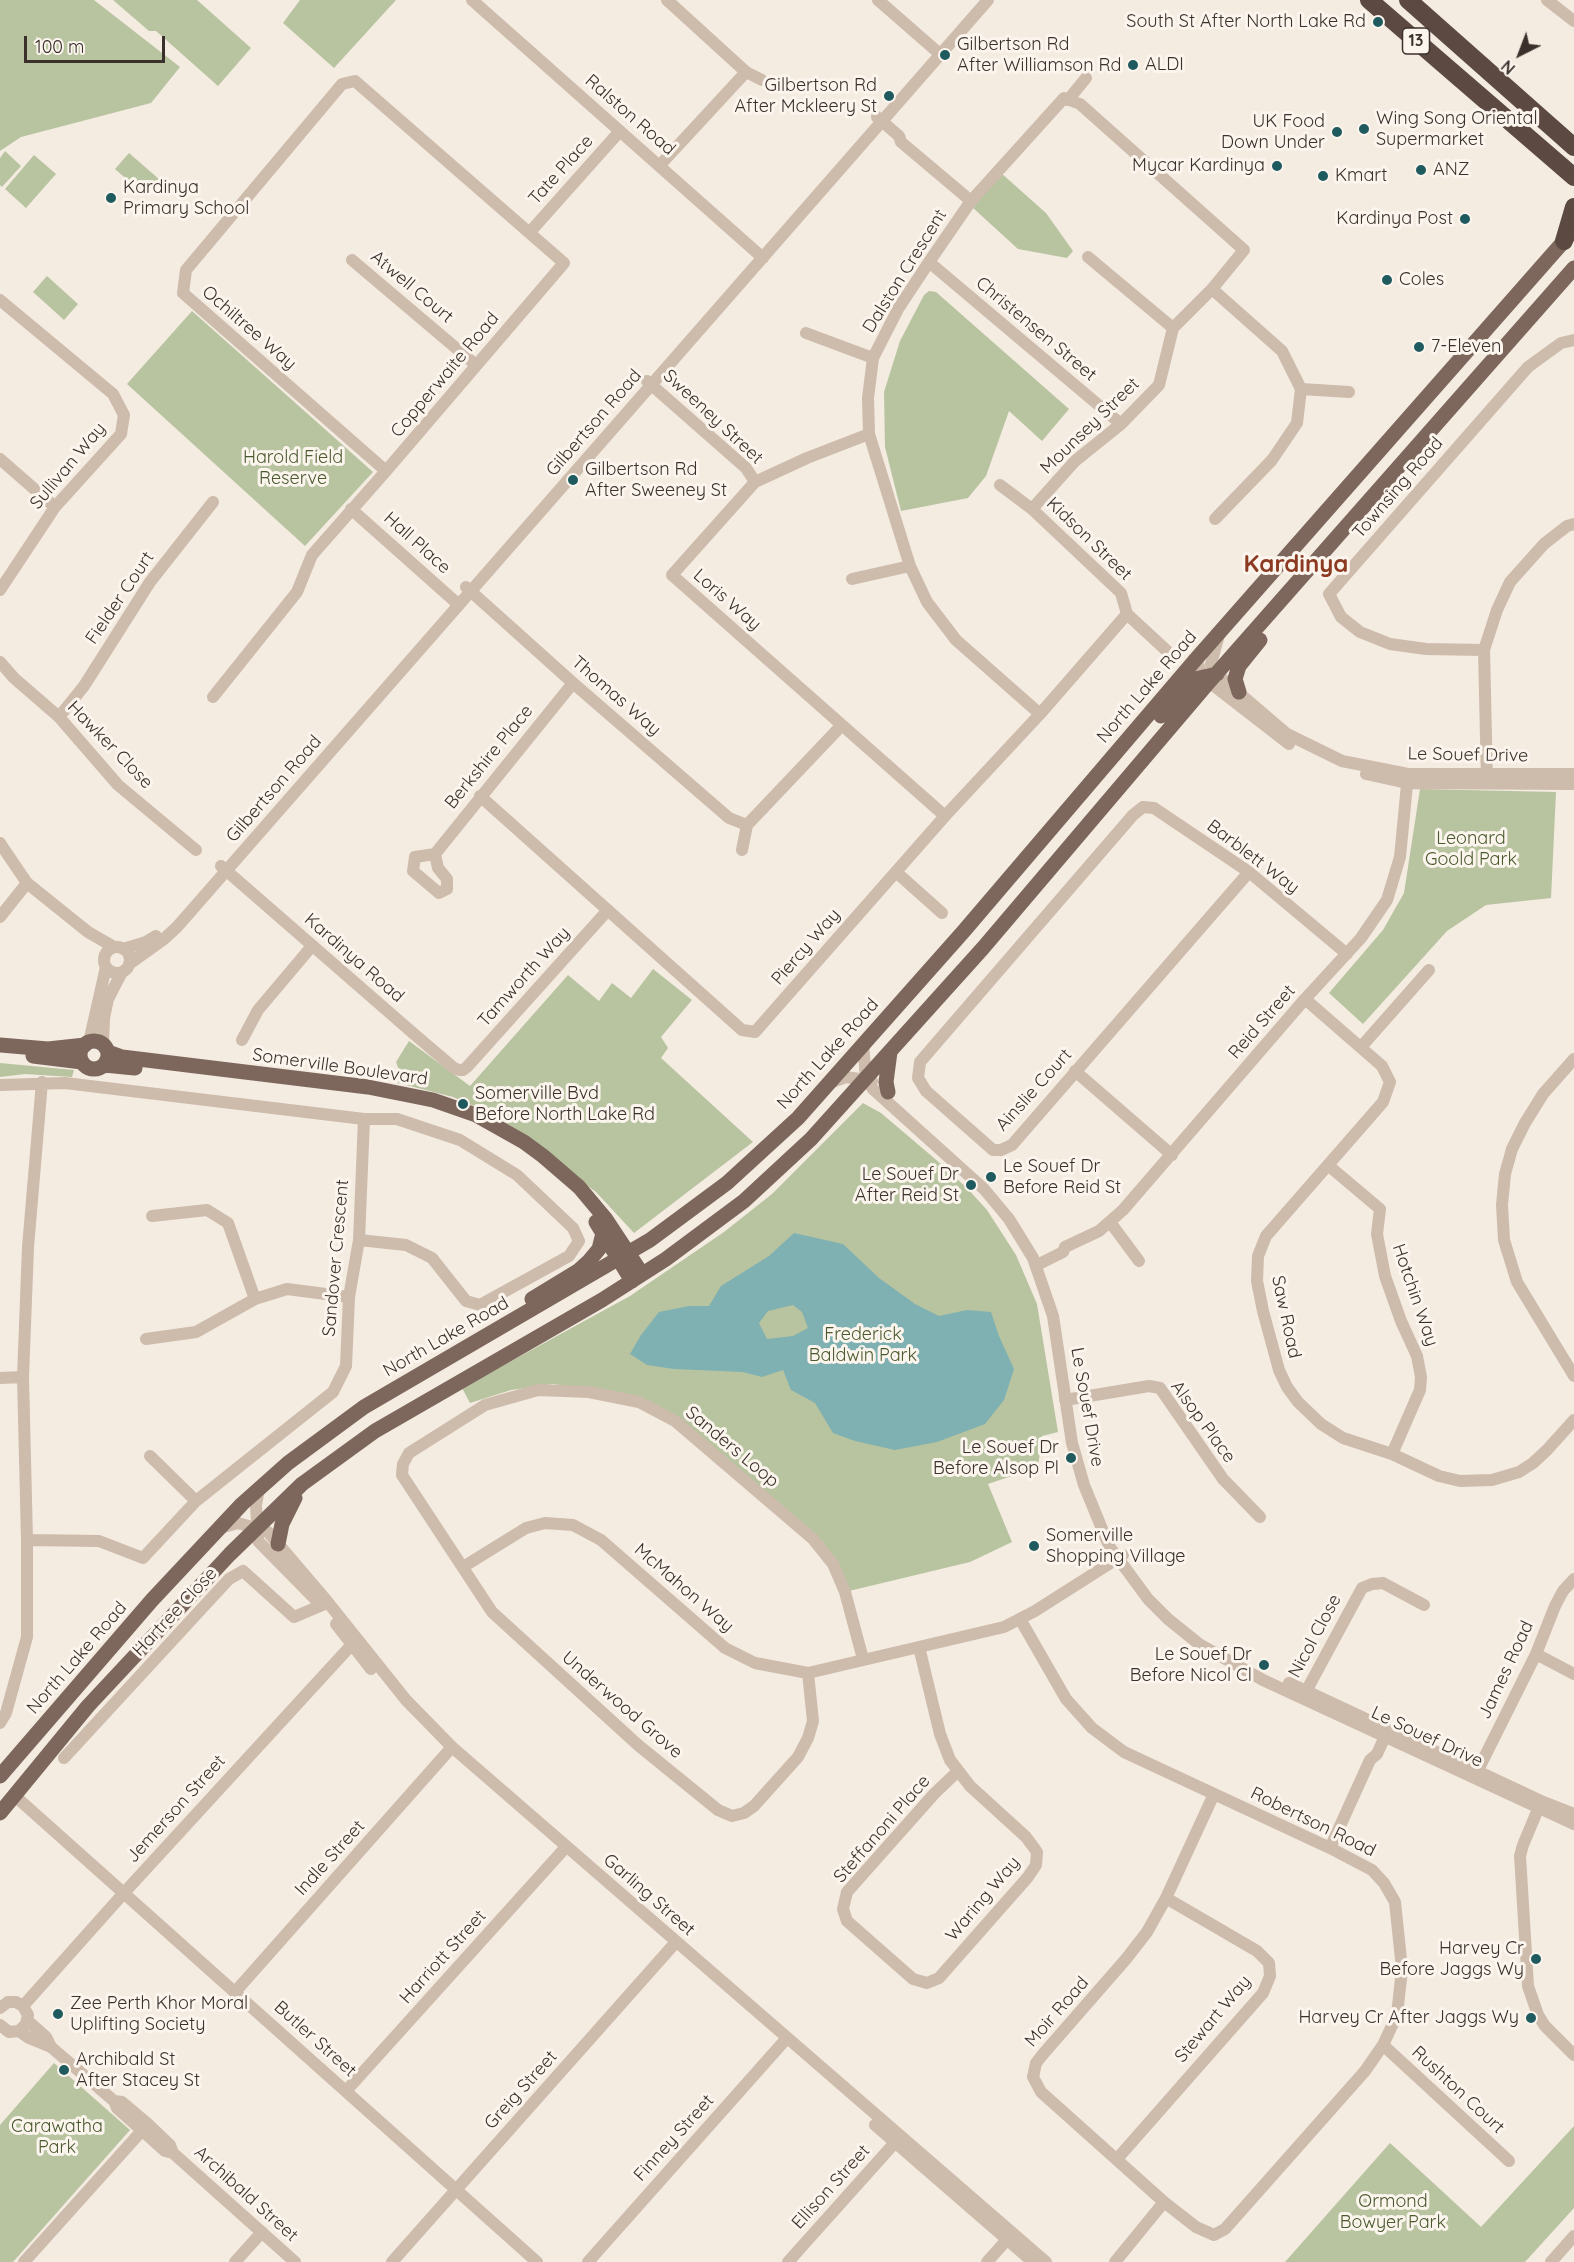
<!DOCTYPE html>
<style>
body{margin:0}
#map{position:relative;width:1574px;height:2262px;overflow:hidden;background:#f4ebe1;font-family:Quicksand,sans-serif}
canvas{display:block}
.north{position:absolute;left:1490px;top:24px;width:60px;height:60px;-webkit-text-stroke:4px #fbf5ee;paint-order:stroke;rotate:222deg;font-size:16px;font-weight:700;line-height:24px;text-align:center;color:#3b302b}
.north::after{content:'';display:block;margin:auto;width:21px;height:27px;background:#3b302b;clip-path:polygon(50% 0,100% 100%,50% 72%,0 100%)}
.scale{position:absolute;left:24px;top:36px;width:141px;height:27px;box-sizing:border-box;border:3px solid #3b302b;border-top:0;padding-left:8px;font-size:18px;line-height:21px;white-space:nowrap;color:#3b302b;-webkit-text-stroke:4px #fbf5ee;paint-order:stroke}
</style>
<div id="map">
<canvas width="1574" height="2262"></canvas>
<div class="north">N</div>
<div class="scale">100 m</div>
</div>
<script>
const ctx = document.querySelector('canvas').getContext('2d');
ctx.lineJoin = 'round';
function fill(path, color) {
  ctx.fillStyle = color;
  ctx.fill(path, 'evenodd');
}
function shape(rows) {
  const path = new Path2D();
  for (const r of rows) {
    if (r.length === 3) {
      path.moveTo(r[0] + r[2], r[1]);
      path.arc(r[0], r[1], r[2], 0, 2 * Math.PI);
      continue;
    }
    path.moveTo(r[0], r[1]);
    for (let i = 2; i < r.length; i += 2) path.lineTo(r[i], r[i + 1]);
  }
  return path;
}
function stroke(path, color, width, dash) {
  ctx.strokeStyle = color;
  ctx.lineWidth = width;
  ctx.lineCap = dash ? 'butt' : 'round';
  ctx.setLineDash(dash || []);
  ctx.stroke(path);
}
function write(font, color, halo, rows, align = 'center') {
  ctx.font = font + ' Quicksand,sans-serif';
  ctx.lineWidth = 6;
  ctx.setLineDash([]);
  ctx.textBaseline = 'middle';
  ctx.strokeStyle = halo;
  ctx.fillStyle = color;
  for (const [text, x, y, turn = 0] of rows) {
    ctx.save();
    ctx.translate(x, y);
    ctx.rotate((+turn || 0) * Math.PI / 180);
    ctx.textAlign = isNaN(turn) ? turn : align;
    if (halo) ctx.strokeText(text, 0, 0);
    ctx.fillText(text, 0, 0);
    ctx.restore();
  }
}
const green = shape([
 [0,0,94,0,180,67,151,103,21,137,0,151],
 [113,0,197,0,251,48,218,86,156,31,149,31],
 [300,0,396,0,334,68,283,23],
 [5,151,21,166,2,187,0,185,0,158],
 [129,153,160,180,146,196,115,169],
 [34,155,56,174,26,208,5,189],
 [1001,173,1046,213,1073,251,1067,258,1018,249,972,207],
 [47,276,78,304,64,320,33,292],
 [929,291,936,292,1069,409,1042,441,1009,411,986,476,968,498,901,511,885,447,884,392,900,341,924,295],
 [192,311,373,472,305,546,127,384],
 [1420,789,1556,792,1551,898,1486,905,1447,931,1363,1024,1329,993,1383,930,1404,893],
 [653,969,692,1000,661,1037,668,1048,661,1058,753,1142,634,1233,596,1192,481,1109,453,1097,398,1083,400,1073,396,1062,409,1041,470,1086,568,975,599,1001,612,983,631,998],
 [0,1063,74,1070,72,1077,25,1074,0,1077],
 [863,1103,881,1113,934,1158,967,1188,987,1210,1016,1255,1037,1304,1058,1432,1042,1436,1038,1467,988,1484,1012,1542,970,1562,849,1591,834,1556,641,1398,553,1384,511,1390,470,1403,462,1388,630,1296,724,1232,772,1194],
 [54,2063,130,2130,13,2262,0,2262,0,2125],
 [1574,2126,1574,2208,1525,2262,1285,2262,1390,2143,1481,2227]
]);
const water = shape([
 [794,1233,843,1244,879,1278,915,1304,939,1316,967,1310,991,1312,999,1336,1014,1369,1004,1400,985,1424,937,1442,895,1450,855,1441,833,1433,815,1403,791,1390,783,1370,762,1377,743,1372,674,1369,647,1365,630,1354,641,1335,659,1312,689,1306,709,1306,721,1286,769,1256],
 [793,1305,802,1312,808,1328,793,1336,767,1339,759,1323,768,1311]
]);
const minor = shape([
 [472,0,763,258],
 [667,0,746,72,762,80],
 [878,0,941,55],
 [1547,0,1574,21],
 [1068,100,1086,78],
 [877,117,899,136,901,142,971,201],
 [660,165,746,72],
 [530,232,620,131],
 [1088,257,1173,328],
 [352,260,476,365],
 [929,262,1121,424],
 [1212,289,1282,351,1301,389,1297,423,1272,460,1215,519],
 [0,300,113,394,124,415,121,434,55,507,0,590],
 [806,333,873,358],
 [647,381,746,468,755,482],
 [1301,389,1349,392],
 [869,434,807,458,755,482,672,575,945,816],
 [0,459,55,507],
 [1000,485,1032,509,1121,593,1127,614,1167,651],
 [351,509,459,605],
 [1032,509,1075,461,1121,424,1159,385,1173,328,1212,289,1244,250,1080,104,1064,98,971,201,929,262,898,309,873,358,868,398,869,434,910,566,927,602,956,640,1040,714],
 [852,579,910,566],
 [466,587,573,683,729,818,747,825],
 [1219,635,1211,664,1217,674,1287,734,1342,761,1408,774,1574,774],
 [1484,650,1426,649,1390,644,1360,632,1341,617,1329,594,1528,367,1561,343,1574,340],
 [1196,659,1203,677,1209,682,1289,744],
 [0,662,14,678,59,717,118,785,196,850],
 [213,697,297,592,312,555,386,471,564,263,355,81,342,84,186,270,183,293,386,471],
 [59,717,84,686,150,582,213,502],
 [1366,774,1407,783,1574,784],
 [1487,781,1484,650,1497,610,1510,582,1544,544,1567,526,1574,524],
 [480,796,742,1030,755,1032,945,816,1040,714,1127,614],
 [0,843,27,883,88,932,114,947],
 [742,850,747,825,842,725],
 [435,854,415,857,413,871,439,893,447,889,447,879,438,868,435,854,573,683],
 [221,866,414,1034,454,1068,459,1070,463,1070,467,1067,608,910],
 [896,872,942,913],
 [1249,872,1012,1145,1001,1150,993,1150,926,1091,918,1078,920,1062,1133,815,1143,807,1154,808,1249,872,1347,954],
 [0,917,27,883],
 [117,960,13],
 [123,949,146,942,156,936],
 [129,964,164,939,177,927,988,0],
 [1305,999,1382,1066,1390,1082,1383,1102,1266,1236,1258,1256,1257,1281,1263,1311,1279,1370,1287,1387,1298,1402,1321,1424,1343,1438,1392,1454,1439,1476,1460,1481,1492,1480,1519,1472,1533,1463,1547,1450,1574,1420],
 [242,1040,258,1010,312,946],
 [89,1042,106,967],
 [103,1044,104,1018,108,999,122,972],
 [863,1044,866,1079,873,1089,984,1189,1009,1219,1033,1258,1053,1316,1072,1443,1084,1485,1109,1546,1148,1599,1168,1619,1199,1644,1263,1680,1574,1824],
 [1361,1047,1429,970],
 [1574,1059,1543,1094,1525,1123,1512,1149,1505,1174,1502,1205,1504,1240,1517,1282,1574,1376],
 [1075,1071,1172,1155],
 [829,1083,846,1077,872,1081],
 [0,1085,65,1083,364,1119,359,1240,349,1297,346,1366,333,1392,196,1501,143,1558,99,1541,27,1540],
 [1329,1166,1380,1209,1377,1234,1385,1276,1401,1321,1417,1356,1421,1377,1420,1390,1392,1454],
 [152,1216,207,1210,228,1223,255,1299],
 [1110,1222,1139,1261],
 [359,1240,406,1245,432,1258,466,1301,480,1305,569,1256,579,1241,573,1228,517,1175,460,1140,397,1119,364,1119],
 [1037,1265,1063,1252,1065,1247,1099,1231,1123,1210,1305,999,1361,938,1387,900,1400,857,1408,774],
 [146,1339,196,1332,255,1299,287,1289,349,1297],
 [0,1378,23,1377],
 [1065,1400,1149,1386,1160,1388,1223,1479,1260,1517],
 [150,1456,196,1501],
 [259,1489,256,1505,258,1541,317,1601],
 [220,1528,238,1523,268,1532,326,1600,406,1700,452,1747,1046,2262],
 [463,1567,526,1528,545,1523,573,1525,601,1540,725,1648,755,1663,808,1673,1004,1627,1035,1611,1123,1555],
 [1020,1619,1066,1699,1092,1728,1124,1752,1330,1848,1372,1870,1384,1883,1395,1902,1402,1969,1397,2015,1383,2045,1365,2071,1225,2229,1214,2235,1196,2227,1164,2202,1041,2092,1033,2077,1036,2063,1044,2053,1126,1959,1147,1932,1166,1898,1214,1794],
 [336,1624,371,1669],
 [919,1647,940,1734,950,1760,970,1786,1026,1837,1037,1852,1036,1865,1028,1877,939,1978,927,1983,913,1979,847,1921,843,1909,847,1892,934,1794,958,1771],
 [1536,1654,1574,1674],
 [808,1673,813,1721,808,1738,798,1757,754,1806,744,1813,732,1816,718,1810,638,1745,492,1612,402,1475,403,1464,409,1453,485,1405,538,1390,589,1392,639,1402,675,1421,813,1539,833,1564,845,1592,863,1659],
 [1289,1683,1541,1801,1574,1814],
 [1303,1697,1362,1588,1372,1584,1383,1583,1424,1605],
 [0,1723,6,1713,27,1637,27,1540,23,1377,28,1247,42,1082],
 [64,1758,229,1579,243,1571,294,1617,327,1603],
 [1474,1778,1536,1654,1555,1606,1563,1591,1574,1579],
 [15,1796,537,2262],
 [1541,1802,1523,1845,1520,1856,1528,1986,1538,2015,1545,2026,1574,2055],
 [1330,1848,1370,1760,1377,1754,1388,1730],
 [235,1992,452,1747],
 [23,2006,123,1894,356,1640],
 [0,2008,8,2002,16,2002,23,2006,28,2015,26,2024,19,2031,9,2032,0,2025],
 [28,2021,46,2037,51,2047],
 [19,2031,29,2038,51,2047,114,2101,117,2108,165,2151,173,2153],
 [1383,2045,1509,2161],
 [346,2091,566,1847],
 [114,2101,122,2102,148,2124,170,2145,173,2153,295,2262],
 [875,2125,1033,2262],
 [1117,2159,1263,1993,1270,1976,1269,1963,1257,1951,1166,1898],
 [24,2262,147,2125],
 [235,2262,262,2232],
 [392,2262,676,1942],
 [588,2262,787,2038],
 [788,2262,899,2138],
 [987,2262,1012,2234],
 [1115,2262,1164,2202],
 [1551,2262,1574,2236]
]);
const major = shape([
 [1239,692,1235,679,1239,666,1260,640],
 [1161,716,1195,679,1217,674],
 [94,1055,14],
 [0,1045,48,1049,85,1045],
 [108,1052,122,1057,368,1087,433,1100,476,1115,524,1142,543,1156,579,1187,605,1218,642,1274],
 [33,1056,82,1062],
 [104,1065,135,1068],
 [888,1092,886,1082,890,1052],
 [596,1222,632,1281],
 [532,1299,578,1271,589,1261,599,1249,603,1233],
 [278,1544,282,1524,295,1498],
 [0,1776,152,1600,242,1504,288,1463,364,1407,650,1240,727,1183,798,1118,963,932,1196,659,1572,232],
 [0,1813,88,1706,230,1554,302,1484,375,1431,602,1300,666,1259,744,1201,811,1139,983,948,1209,682,1574,268]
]);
const highway = shape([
 [1369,0,1574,177],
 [1408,0,1574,147],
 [1564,241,1574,207]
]);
const markers = [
 [1378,22,6,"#1f5a5e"],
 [945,55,6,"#1f5a5e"],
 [1133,65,6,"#1f5a5e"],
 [889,96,6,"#1f5a5e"],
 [1364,129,6,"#1f5a5e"],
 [1337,132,6,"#1f5a5e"],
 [1277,166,6,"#1f5a5e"],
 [1421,170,6,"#1f5a5e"],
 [1323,176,6,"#1f5a5e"],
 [111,198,6,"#1f5a5e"],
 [1465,219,6,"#1f5a5e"],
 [1387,280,6,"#1f5a5e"],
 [1419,347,6,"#1f5a5e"],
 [573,480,6,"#1f5a5e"],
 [463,1104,6,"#1f5a5e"],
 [991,1177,6,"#1f5a5e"],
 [971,1185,6,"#1f5a5e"],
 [1071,1458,6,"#1f5a5e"],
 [1034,1546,6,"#1f5a5e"],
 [1264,1665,6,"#1f5a5e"],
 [1536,1959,6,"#1f5a5e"],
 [58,2014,6,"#1f5a5e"],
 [1531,2018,6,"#1f5a5e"],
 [64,2070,6,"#1f5a5e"]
];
const shields = [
 [1416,41,27]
];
const shieldNames = [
 ["13",1416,41]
];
const poiNames = [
 ["South St After North Lake Rd",1366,22,"right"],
 ["Gilbertson Rd",957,45],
 ["After Williamson Rd",957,66],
 ["ALDI",1145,65],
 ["Gilbertson Rd",877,86,"right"],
 ["After Mckleery St",877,107,"right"],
 ["Wing Song Oriental",1376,119],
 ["Supermarket",1376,140],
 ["UK Food",1325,122,"right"],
 ["Down Under",1325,143,"right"],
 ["Mycar Kardinya",1265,166,"right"],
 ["ANZ",1433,170],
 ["Kmart",1335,176],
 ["Kardinya",123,188],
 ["Primary School",123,209],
 ["Kardinya Post",1453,219,"right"],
 ["Coles",1399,280],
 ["7-Eleven",1431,347],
 ["Gilbertson Rd",585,470],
 ["After Sweeney St",585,491],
 ["Somerville Bvd",475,1094],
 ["Before North Lake Rd",475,1115],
 ["Le Souef Dr",1003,1167],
 ["Before Reid St",1003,1188],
 ["Le Souef Dr",959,1175,"right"],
 ["After Reid St",959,1196,"right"],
 ["Le Souef Dr",1059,1448,"right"],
 ["Before Alsop Pl",1059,1469,"right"],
 ["Somerville",1046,1536],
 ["Shopping Village",1046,1557],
 ["Le Souef Dr",1252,1655,"right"],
 ["Before Nicol Cl",1252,1676,"right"],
 ["Harvey Cr",1524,1949,"right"],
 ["Before Jaggs Wy",1524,1970,"right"],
 ["Zee Perth Khor Moral",70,2004],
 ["Uplifting Society",70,2025],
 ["Harvey Cr After Jaggs Wy",1519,2018,"right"],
 ["Archibald St",76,2060],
 ["After Stacey St",76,2081]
];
const streetNames = [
 ["Ralston Road",630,115,41],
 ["Tate Place",561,170,-48],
 ["Dalston Crescent",905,271,-58],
 ["Atwell Court",412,287,40],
 ["Ochiltree Way",249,328,41],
 ["Christensen Street",1036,329,40],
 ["Copperwaite Road",445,375,-50],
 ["Sweeney Street",713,417,43],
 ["Gilbertson Road",594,423,-49],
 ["Mounsey Street",1090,426,-44],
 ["Sullivan Way",68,466,-50],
 ["Townsing Road",1398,488,-49],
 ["Kidson Street",1089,539,44],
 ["Hall Place",417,543,42],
 ["Fielder Court",120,598,-56],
 ["Loris Way",727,600,41],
 ["North Lake Road",1147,687,-49],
 ["Thomas Way",616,696,41],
 ["Hawker Close",110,745,46],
 ["Le Souef Drive",1468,755,1],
 ["Berkshire Place",489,757,-51],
 ["Gilbertson Road",274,789,-49],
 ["Barblett Way",1253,857,37],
 ["Piercy Way",806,947,-49],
 ["Kardinya Road",354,958,41],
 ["Tamworth Way",524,977,-48],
 ["Reid Street",1262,1022,-49],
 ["North Lake Road",828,1054,-48],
 ["Somerville Boulevard",340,1067,8],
 ["Ainslie Court",1034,1090,-48],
 ["Sandover Crescent",336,1258,-85],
 ["Hotchin Way",1415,1295,71],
 ["Saw Road",1286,1317,78],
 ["North Lake Road",446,1337,-30],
 ["Le Souef Drive",1087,1407,80],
 ["Alsop Place",1203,1422,54],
 ["Sanders Loop",732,1447,40],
 ["McMahon Way",684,1588,41],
 ["Hartree Close",175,1612,-47],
 ["Nicol Close",1315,1636,-62],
 ["North Lake Road",77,1658,-49],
 ["James Road",1506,1670,-65],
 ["Underwood Grove",622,1705,41],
 ["Le Souef Drive",1427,1737,25],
 ["Jemerson Street",176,1809,-48],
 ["Robertson Road",1313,1822,26],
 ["Steffanoni Place",882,1829,-49],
 ["Indle Street",330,1858,-48],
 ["Garling Street",649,1895,41],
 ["Waring Way",983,1899,-50],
 ["Harriott Street",443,1957,-48],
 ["Moir Road",1057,2012,-49],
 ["Stewart Way",1213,2019,-50],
 ["Butler Street",315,2039,42],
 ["Greig Street",521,2090,-48],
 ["Rushton Court",1458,2090,43],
 ["Finney Street",674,2138,-48],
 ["Ellison Street",831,2187,-48],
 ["Archibald Street",246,2194,42]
];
const parkNames = [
 ["Harold Field",293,458],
 ["Reserve",293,479],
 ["Leonard",1471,839],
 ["Goold Park",1471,860],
 ["Frederick",863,1335],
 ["Baldwin Park",863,1356],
 ["Carawatha",57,2127],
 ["Park",57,2148],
 ["Ormond",1393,2202],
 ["Bowyer Park",1393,2223]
];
const districtNames = [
 ["Kardinya",1296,565]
];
fill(green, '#b8c4a0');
fill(water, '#7fb0b2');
stroke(minor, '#cdbbac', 12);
stroke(major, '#7d675c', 15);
stroke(highway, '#5c4a42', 18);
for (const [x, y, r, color] of markers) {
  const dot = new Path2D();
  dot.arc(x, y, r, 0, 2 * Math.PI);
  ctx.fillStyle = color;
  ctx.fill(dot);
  stroke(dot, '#fbf5ee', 2);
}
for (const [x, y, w] of shields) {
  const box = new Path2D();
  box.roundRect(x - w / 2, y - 13, w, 26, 4.5);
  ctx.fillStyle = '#fbf5ee';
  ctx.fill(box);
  stroke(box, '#3b302b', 1.5);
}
write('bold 16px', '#3b302b', null, shieldNames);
write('18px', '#3b302b', '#fbf5ee', poiNames, 'left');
write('18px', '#3b302b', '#fbf5ee', streetNames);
write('18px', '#4a5a2e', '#fbf5ee', parkNames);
write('bold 24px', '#8c3b22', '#fbf5ee', districtNames);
</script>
